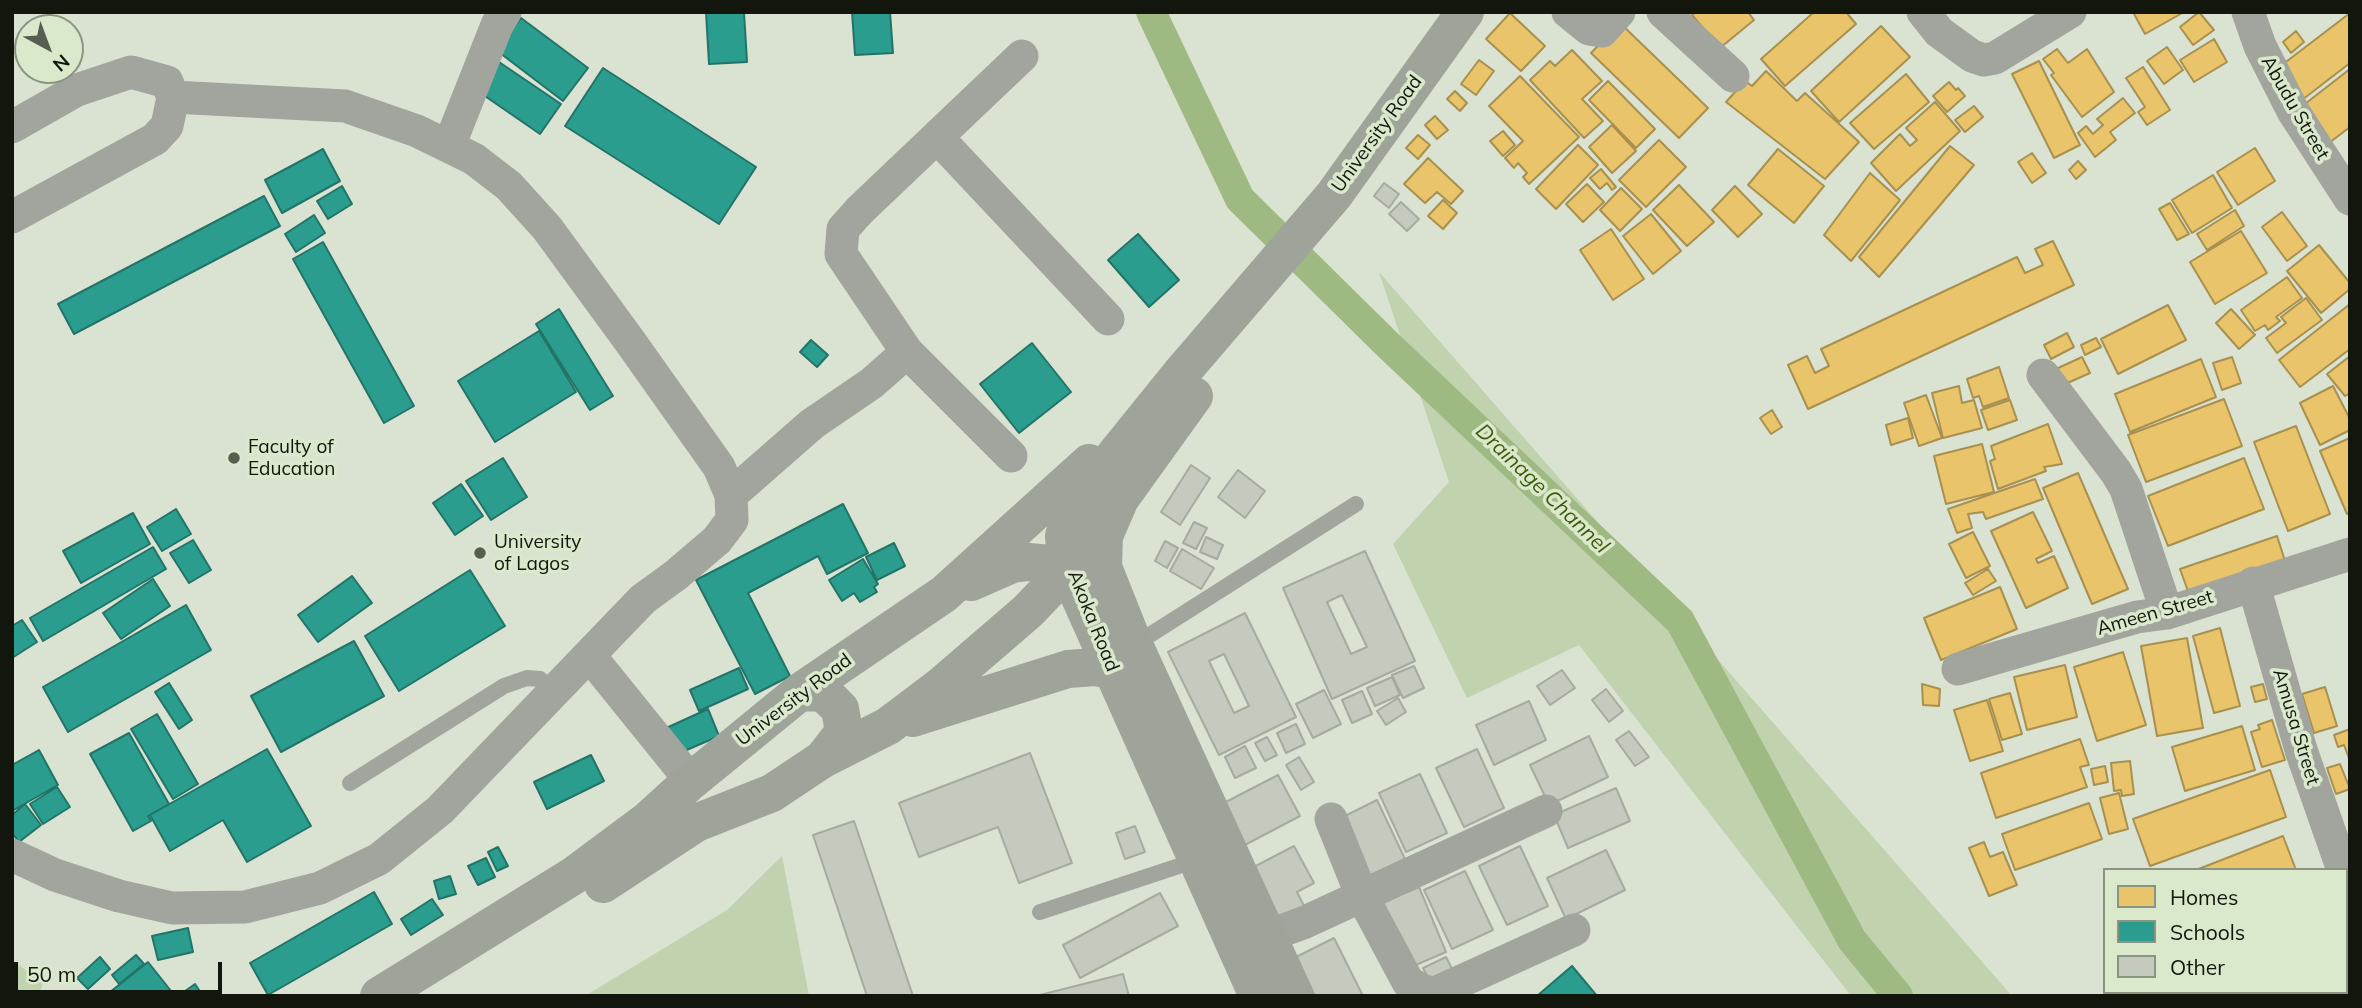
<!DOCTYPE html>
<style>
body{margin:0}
#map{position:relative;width:2362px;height:1008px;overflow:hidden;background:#dae2d2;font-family:Mulish,sans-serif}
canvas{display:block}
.frame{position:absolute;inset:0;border:14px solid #12160d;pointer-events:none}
.legend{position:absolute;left:2103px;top:868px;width:245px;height:126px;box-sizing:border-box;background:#dae8cc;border:2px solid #8a9480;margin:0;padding:9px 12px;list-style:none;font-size:21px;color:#12160d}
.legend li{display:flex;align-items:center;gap:14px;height:35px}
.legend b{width:35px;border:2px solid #8a9480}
.north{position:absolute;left:14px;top:14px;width:70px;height:70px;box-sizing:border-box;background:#dae8cc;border:2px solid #8a9480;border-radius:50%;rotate:139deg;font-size:19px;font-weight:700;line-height:28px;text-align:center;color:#12160d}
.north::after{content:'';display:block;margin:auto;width:24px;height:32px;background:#585d52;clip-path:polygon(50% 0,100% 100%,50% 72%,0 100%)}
.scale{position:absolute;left:14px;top:962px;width:208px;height:32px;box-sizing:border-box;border:4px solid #12160d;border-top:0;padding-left:9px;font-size:21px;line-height:24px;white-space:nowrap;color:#12160d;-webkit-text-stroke:5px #dae8cc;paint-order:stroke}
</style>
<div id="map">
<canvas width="2362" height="1008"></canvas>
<div class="frame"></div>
<ul class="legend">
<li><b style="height:19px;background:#e9c46a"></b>Homes</li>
<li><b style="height:19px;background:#2a9d8f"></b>Schools</li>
<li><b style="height:19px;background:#c4cabe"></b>Other</li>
</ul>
<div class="north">N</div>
<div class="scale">50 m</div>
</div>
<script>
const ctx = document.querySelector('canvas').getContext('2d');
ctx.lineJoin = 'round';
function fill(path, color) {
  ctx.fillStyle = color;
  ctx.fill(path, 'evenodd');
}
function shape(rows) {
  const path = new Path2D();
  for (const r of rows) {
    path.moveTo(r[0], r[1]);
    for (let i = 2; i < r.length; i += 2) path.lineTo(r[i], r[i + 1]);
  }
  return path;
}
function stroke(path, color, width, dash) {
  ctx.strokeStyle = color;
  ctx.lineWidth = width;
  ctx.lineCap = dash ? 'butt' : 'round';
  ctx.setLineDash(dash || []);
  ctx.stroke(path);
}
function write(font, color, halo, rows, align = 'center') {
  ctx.font = font + ' Mulish,sans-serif';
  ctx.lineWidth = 7;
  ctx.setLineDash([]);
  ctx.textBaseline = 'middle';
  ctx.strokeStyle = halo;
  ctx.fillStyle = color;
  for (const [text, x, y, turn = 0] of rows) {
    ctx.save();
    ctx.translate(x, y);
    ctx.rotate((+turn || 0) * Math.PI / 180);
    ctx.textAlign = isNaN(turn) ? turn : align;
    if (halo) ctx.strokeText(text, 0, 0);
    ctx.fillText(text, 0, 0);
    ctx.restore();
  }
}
const green = shape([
 [1379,272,2012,996,1851,996,1579,645,1467,698,1393,544,1449,482],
 [782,856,809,996,585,996,727,910],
 [12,960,43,983,39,996,12,996]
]);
const homes = shape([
 [1696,12,1748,12,1754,20,1720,48,1692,15,1696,12],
 [1814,12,1846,12,1856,24,1785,86,1761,59,1814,12],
 [2133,12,2184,12,2145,34,2133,12],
 [2199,12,2214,30,2193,45,2180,27,2199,12],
 [1510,13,1545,46,1521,71,1486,39,1510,13],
 [2350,13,2350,63,2302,100,2278,68,2350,13],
 [1620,23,1708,108,1679,138,1591,53,1620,23],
 [1881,26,1910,57,1839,122,1811,91,1881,26],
 [2296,31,2304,42,2291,53,2283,42,2296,31],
 [2214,39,2227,62,2194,82,2180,60,2214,39],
 [2167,47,2183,70,2164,84,2147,61,2167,47],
 [2057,49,2068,63,2087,49,2114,92,2082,117,2051,75,2054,73,2043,59,2057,49],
 [1572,50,1602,81,1582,99,1603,121,1584,138,1530,80,1550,61,1555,66,1572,50],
 [1479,60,1494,71,1476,95,1461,84,1479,60],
 [2039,61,2080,145,2054,158,2012,74,2039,61],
 [2143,67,2170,110,2147,125,2138,112,2145,107,2126,78,2143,67],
 [2350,69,2350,127,2329,143,2301,107,2350,69],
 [1766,71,1797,101,1805,93,1859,142,1825,179,1726,102,1745,81,1752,86,1766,71],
 [1906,74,1929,102,1874,149,1850,123,1906,74],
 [1520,76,1579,137,1529,184,1523,177,1527,173,1518,163,1514,168,1505,158,1523,141,1489,106,1520,76],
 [1608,81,1655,129,1636,148,1589,100,1608,81],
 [1949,82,1956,90,1958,88,1965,96,1947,112,1933,96,1949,82],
 [1455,91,1467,103,1460,111,1447,99,1455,91],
 [2123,98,2135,113,2110,132,2116,140,2095,157,2078,133,2086,126,2093,134,2103,125,2097,119,2123,98],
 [1935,102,1960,131,1896,191,1871,163,1900,134,1910,146,1917,140,1906,128,1935,102],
 [1974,106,1983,117,1965,132,1955,120,1974,106],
 [1435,116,1448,130,1437,139,1425,125,1435,116],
 [1612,125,1636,151,1612,173,1589,147,1612,125],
 [1503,131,1515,145,1503,156,1490,141,1503,131],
 [1418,135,1430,145,1418,159,1406,148,1418,135],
 [1659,140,1686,167,1646,207,1619,180,1659,140],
 [1578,145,1598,165,1556,209,1536,189,1578,145],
 [1950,146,1974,165,1879,277,1859,257,1950,146],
 [2255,148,2275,181,2238,205,2217,172,2255,148],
 [1778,149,1824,186,1794,223,1748,185,1778,149],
 [2032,153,2046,173,2032,183,2018,162,2032,153],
 [1428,158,1463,191,1451,204,1437,192,1425,203,1404,184,1428,158],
 [2078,161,2086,170,2076,179,2069,170,2078,161],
 [1601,169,1616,187,1612,190,1607,183,1600,189,1590,178,1601,169],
 [1870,173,1900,200,1851,261,1824,235,1870,173],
 [2213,175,2232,208,2192,233,2172,200,2213,175],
 [1587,184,1604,202,1583,222,1566,204,1587,184],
 [1679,185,1714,222,1687,246,1653,210,1679,185],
 [1735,186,1762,214,1738,237,1712,210,1735,186],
 [1621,188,1642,209,1620,231,1600,210,1621,188],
 [1443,200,1457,213,1443,229,1428,216,1443,200],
 [2170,203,2189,234,2177,240,2159,209,2170,203],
 [2235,210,2244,226,2207,250,2197,234,2235,210],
 [2282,212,2307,246,2287,261,2262,227,2282,212],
 [1651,214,1681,251,1653,274,1623,236,1651,214],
 [1611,229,1644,279,1613,300,1580,250,1611,229],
 [2241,231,2267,273,2215,304,2190,262,2241,231],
 [2053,241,2074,285,1808,409,1788,365,1807,356,1815,373,1829,366,1821,349,2017,257,2025,273,2043,265,2035,249,2053,241],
 [2319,245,2350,283,2350,289,2321,313,2287,271,2319,245],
 [2287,277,2302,298,2276,317,2280,321,2268,330,2265,325,2255,331,2241,310,2287,277],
 [2306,298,2322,320,2277,353,2266,338,2286,323,2281,317,2306,298],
 [2350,304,2350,349,2300,387,2279,360,2350,304],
 [2168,305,2186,340,2118,374,2101,339,2168,305],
 [2231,309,2255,335,2239,349,2216,323,2231,309],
 [2067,333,2074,347,2051,359,2044,345,2067,333],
 [2096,338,2101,347,2085,355,2081,345,2096,338],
 [2350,356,2350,393,2345,396,2327,374,2350,356],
 [2082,357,2090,373,2063,385,2056,369,2082,357],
 [2232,357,2241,383,2222,390,2213,363,2232,357],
 [2201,359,2216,397,2130,432,2115,394,2201,359],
 [1999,367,2009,398,1983,407,1979,396,1973,398,1967,379,1999,367],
 [1959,386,1962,403,1974,400,1982,428,1943,438,1932,393,1959,386],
 [2333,386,2350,419,2350,430,2320,445,2300,403,2333,386],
 [1926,395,1942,438,1919,446,1904,403,1926,395],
 [2224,399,2242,446,2146,482,2128,435,2224,399],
 [2010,400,2017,420,1988,430,1981,410,2010,400],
 [1772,410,1782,427,1771,434,1760,418,1772,410],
 [1908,418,1913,438,1891,445,1886,425,1908,418],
 [2048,424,2062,464,2044,467,2046,471,1998,489,1990,461,1995,459,1991,446,2048,424],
 [2296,426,2330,514,2288,531,2254,442,2296,426],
 [2350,438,2350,513,2347,514,2320,451,2350,438],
 [1982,444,1994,492,1946,504,1934,456,1982,444],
 [2244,458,2264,509,2168,546,2148,496,2244,458],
 [2078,473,2128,589,2092,604,2043,488,2078,473],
 [2035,479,2043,499,1986,519,1983,512,1968,514,1972,528,1957,533,1948,509,2035,479],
 [2033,512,2052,551,2036,559,2038,563,2054,556,2068,588,2026,608,1991,531,2033,512],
 [1973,532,1990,566,1966,578,1949,544,1973,532],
 [2277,536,2285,561,2189,594,2180,569,2277,536],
 [1988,569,1996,581,1973,595,1965,583,1988,569],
 [2000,587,2017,629,1941,660,1924,618,2000,587],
 [2220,628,2240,706,2214,713,2193,636,2220,628],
 [2187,638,2203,728,2157,736,2141,646,2187,638],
 [2123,652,2146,725,2097,741,2074,667,2123,652],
 [2065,665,2077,717,2027,730,2014,677,2065,665],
 [1922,684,1940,689,1939,706,1923,705,1922,684],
 [2263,684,2267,699,2255,702,2251,687,2263,684],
 [2325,687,2337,726,2314,733,2302,694,2325,687],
 [2010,693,2022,734,2002,740,1989,699,2010,693],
 [1987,700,2003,751,1970,761,1954,710,1987,700],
 [2272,720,2285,760,2262,767,2251,732,2260,729,2258,725,2272,720],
 [2242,726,2255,770,2185,791,2172,747,2242,726],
 [2350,729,2350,761,2344,745,2338,747,2334,735,2350,729],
 [2080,739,2089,765,2080,767,2087,787,1996,818,1981,773,2080,739],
 [2130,761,2134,794,2122,796,2121,790,2114,791,2111,763,2130,761],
 [2340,764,2350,789,2336,794,2327,768,2340,764],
 [2105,766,2108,782,2094,785,2091,769,2105,766],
 [2270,770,2286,817,2150,866,2133,819,2270,770],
 [2119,793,2128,829,2109,834,2100,798,2119,793],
 [2089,803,2102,839,2015,870,2002,834,2089,803],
 [2283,836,2296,870,2196,870,2283,836],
 [1984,842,1990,857,2003,852,2017,885,1989,896,1969,848,1984,842],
 [2254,992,2296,992,2297,996,2255,996,2254,992]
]);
const schools = shape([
 [706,12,744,12,747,62,709,64,706,12],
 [852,12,890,12,893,53,855,55,852,12],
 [521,18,588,68,563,101,496,50,521,18],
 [499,62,561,104,540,134,479,92,499,62],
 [603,68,756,167,719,224,565,126,603,68],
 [323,149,340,181,282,213,265,180,323,149],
 [342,186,352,204,328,219,317,201,342,186],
 [264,196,280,226,74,334,58,304,264,196],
 [314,215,325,233,296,252,285,234,314,215],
 [1138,234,1179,280,1149,307,1108,260,1138,234],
 [323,242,414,406,384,423,293,259,323,242],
 [559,309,613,396,590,410,536,324,559,309],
 [539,331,576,392,495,442,458,381,539,331],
 [811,340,828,355,817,367,800,352,811,340],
 [1032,343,1071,392,1019,433,980,384,1032,343],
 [503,458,527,497,491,520,466,481,503,458],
 [461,484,483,516,455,535,433,503,461,484],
 [843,504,868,553,827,574,818,556,748,593,790,676,755,694,696,580,843,504],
 [176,509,191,534,162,551,147,527,176,509],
 [133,513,150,544,81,583,63,551,133,513],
 [193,540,211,570,189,583,170,553,193,540],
 [894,543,905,566,877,580,866,557,894,543],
 [153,547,166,569,43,641,30,618,153,547],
 [863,559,878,584,874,587,877,592,860,602,854,593,842,601,829,580,863,559],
 [470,570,505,626,399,691,365,636,470,570],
 [352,576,372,603,318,642,298,615,352,576],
 [153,579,170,606,121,639,103,613,153,579],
 [186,605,211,650,68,732,43,687,186,605],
 [22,620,37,642,12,658,12,626,22,620],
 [354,641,384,696,281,752,251,696,354,641],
 [739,668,748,689,699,711,690,690,739,668],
 [169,683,192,720,179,729,155,692,169,683],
 [708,709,719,736,675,755,664,729,708,709],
 [157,714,198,784,173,799,131,729,157,714],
 [129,733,169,804,148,816,151,821,133,831,90,754,129,733],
 [267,749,311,826,247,862,223,820,170,851,150,815,267,749],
 [39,750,58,785,12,811,12,765,39,750],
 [591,755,604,781,547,809,534,782,591,755],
 [57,787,70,807,43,824,30,804,57,787],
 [25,804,41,825,19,842,12,833,12,815,25,804],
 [498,847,508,866,497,871,488,852,498,847],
 [486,858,495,877,478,885,468,866,486,858],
 [450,876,456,894,439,899,434,881,450,876],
 [374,892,392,924,268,995,250,963,374,892],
 [432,899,443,915,411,935,401,919,432,899],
 [188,928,193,952,158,960,152,936,188,928],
 [136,955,144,964,119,984,112,975,136,955],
 [100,957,110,969,88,989,77,978,100,957],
 [148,962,175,996,105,996,148,962],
 [1572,966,1597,996,1537,996,1572,966],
 [195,984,203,996,183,996,181,994,195,984]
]);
const canal = shape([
 [1151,12,1240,199,1386,343,1680,621,1852,940,1898,996]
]);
const building = shape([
 [1384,183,1399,194,1389,208,1374,196,1384,183],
 [1401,202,1419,219,1407,231,1389,214,1401,202],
 [1191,465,1210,478,1180,525,1161,512,1191,465],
 [1238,470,1265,491,1245,518,1218,497,1238,470],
 [1194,522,1207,528,1196,549,1183,543,1194,522],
 [1206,537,1223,545,1217,559,1200,552,1206,537],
 [1165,541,1178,548,1167,568,1155,561,1165,541],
 [1182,549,1214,568,1201,589,1170,571,1182,549],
 [1365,551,1415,661,1332,699,1283,588,1365,551],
 [1342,595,1367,647,1351,654,1327,602,1342,595],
 [1245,613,1296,717,1219,755,1168,652,1245,613],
 [1224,654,1249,706,1234,713,1209,661,1224,654],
 [1414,666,1424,688,1403,698,1392,675,1414,666],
 [1562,670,1575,688,1550,705,1537,686,1562,670],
 [1392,677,1400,695,1375,706,1367,688,1392,677],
 [1606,689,1623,711,1609,722,1592,700,1606,689],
 [1324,690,1341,724,1313,738,1296,704,1324,690],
 [1362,691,1372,714,1352,723,1342,700,1362,691],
 [1398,698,1406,712,1386,725,1377,711,1398,698],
 [1529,701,1546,740,1494,765,1476,725,1529,701],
 [1296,724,1305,744,1286,753,1277,733,1296,724],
 [1629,731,1649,757,1635,766,1616,740,1629,731],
 [1589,736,1608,777,1549,805,1530,765,1589,736],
 [1267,737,1277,755,1265,761,1255,743,1267,737],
 [1245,746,1256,768,1235,778,1225,757,1245,746],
 [1477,749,1504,808,1464,827,1436,768,1477,749],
 [1030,753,1072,863,1019,883,998,827,919,857,899,803,1030,753],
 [1299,757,1314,782,1301,790,1286,765,1299,757],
 [1420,774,1447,833,1406,852,1379,793,1420,774],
 [1278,775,1300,816,1241,847,1220,805,1278,775],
 [1616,788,1630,821,1568,848,1554,815,1616,788],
 [1377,800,1405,859,1364,879,1337,820,1377,800],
 [854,821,913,996,867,996,813,835,854,821],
 [1135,826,1145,852,1125,859,1116,833,1135,826],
 [1294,846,1314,883,1297,892,1305,908,1277,923,1250,869,1294,846],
 [1520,846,1548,906,1507,925,1479,866,1520,846],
 [1606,850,1625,890,1566,919,1547,878,1606,850],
 [1465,871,1493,930,1452,949,1424,890,1465,871],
 [1419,887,1446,952,1404,970,1377,905,1419,887],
 [1160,893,1178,926,1080,978,1063,945,1160,893],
 [1334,938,1363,996,1315,996,1296,957,1334,938],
 [1446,957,1455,975,1432,986,1423,968,1446,957],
 [1123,974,1129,996,1036,996,1123,974]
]);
const lane = shape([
 [1134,645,1356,504],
 [350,783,504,686,527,678,540,679,555,692],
 [1040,912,1197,860]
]);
const street = shape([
 [1568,12,1589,29,1602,31,1619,12],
 [1663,12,1733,76],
 [1923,12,1939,32,1972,56,1984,60,1995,58,2070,12],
 [2248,12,2260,46,2293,111,2350,199],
 [12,127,77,90,131,72,167,82,173,97,167,126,155,139,12,217],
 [937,137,1108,319],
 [449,146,497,25,505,12],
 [2043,375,2116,472,2126,489,2167,613],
 [1011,456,907,352,841,254,843,229,860,210,1022,56],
 [731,495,812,424,872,383,907,352],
 [2253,583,2301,750,2343,870],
 [590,656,691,781],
 [1958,669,2137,617,2167,613,2350,554],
 [1331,819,1362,896,1408,982,1423,991,1435,993,1574,930],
 [12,855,55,875,119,896,172,908,245,907,320,888,379,859,440,810,643,599,676,575,717,540,732,520,731,495,719,467,629,340,547,228,509,186,474,159,417,131,345,106,173,97],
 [1267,936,1303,923,1546,811]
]);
const secondary = shape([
 [1194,396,1120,499,1104,536,1103,567,1134,645,1295,996],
 [971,582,1012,564,1029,562,1071,566,1086,575],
 [800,692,824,693,840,709,844,732,823,759],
 [913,718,1068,669,1095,667,1112,670],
 [603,884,696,823,772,793,823,759,888,726,941,686,1028,611,1071,566,1120,499],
 [379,996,573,876,647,821,691,781,800,692,944,594,1089,463],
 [1258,996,1078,593,1065,549,1064,536,1069,522,1095,480,1183,371,1334,195,1465,12]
]);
const markers = [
 [234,458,7,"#585d52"],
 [480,553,7,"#585d52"]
];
const streetNames = [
 ["Abudu Street",2295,108,60],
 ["University Road",1377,134,-54],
 ["Ameen Street",2155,613,-16],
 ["Akoka Road",1093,621,68],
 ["University Road",794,700,-37],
 ["Amusa Street",2296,727,73]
];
const poiNames = [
 ["Faculty of",248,447],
 ["Education",248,469],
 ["University",494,542],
 ["of Lagos",494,564]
];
const waterNames = [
 ["Drainage Channel",1542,489,44]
];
fill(green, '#c0d2ae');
fill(homes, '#e9c46a');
stroke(homes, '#a8904e', 2);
fill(schools, '#2a9d8f');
stroke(schools, '#237468', 2);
stroke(canal, '#9fb982', 30);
fill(building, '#c4cabe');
stroke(building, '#a5ab9f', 2);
stroke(lane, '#a1a59e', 16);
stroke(street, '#a1a59e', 33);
stroke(secondary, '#9fa49b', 38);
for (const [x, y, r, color] of markers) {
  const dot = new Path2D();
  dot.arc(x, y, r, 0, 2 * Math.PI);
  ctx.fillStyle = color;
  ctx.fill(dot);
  stroke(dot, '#dae8cc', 2.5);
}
write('19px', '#12160d', '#dae8cc', streetNames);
write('19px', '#12160d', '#dae8cc', poiNames, 'left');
write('italic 21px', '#3c5a09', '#dae8cc', waterNames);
</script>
